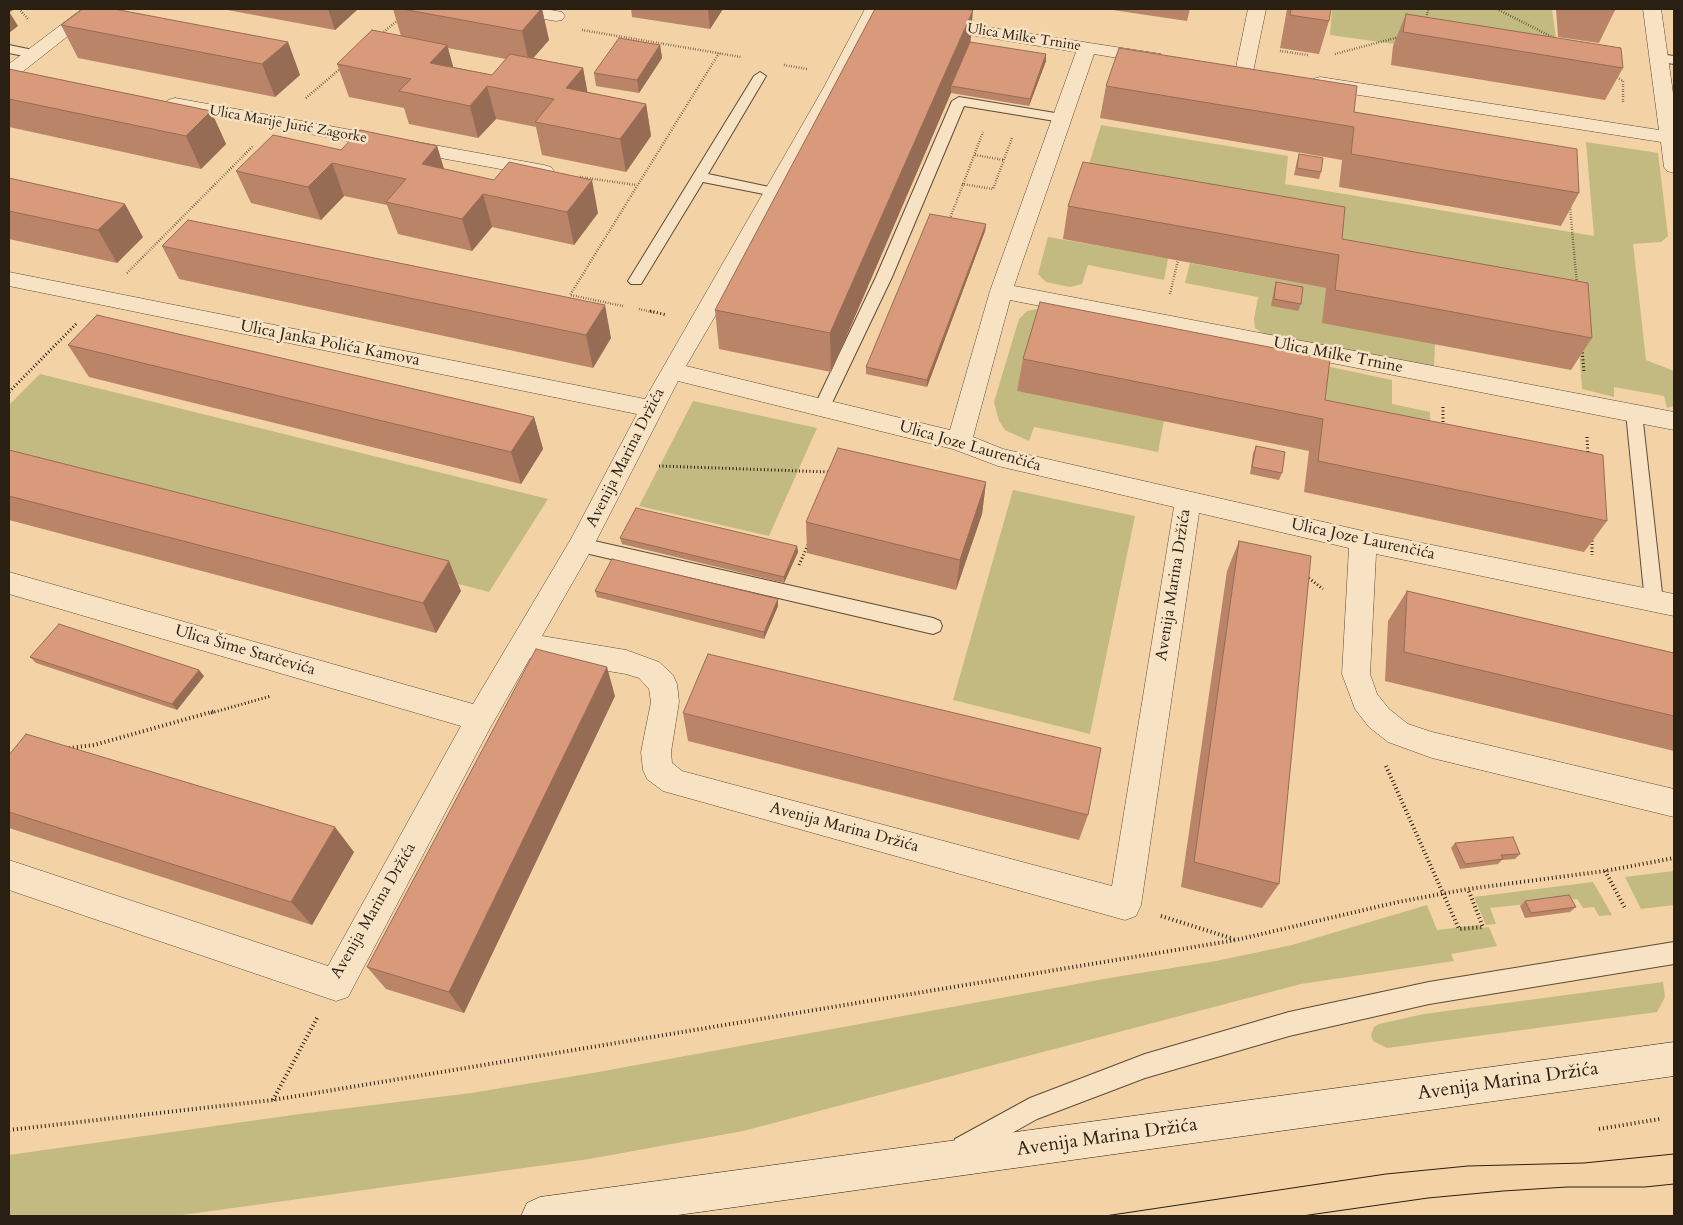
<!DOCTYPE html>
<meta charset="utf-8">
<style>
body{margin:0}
#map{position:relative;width:1683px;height:1225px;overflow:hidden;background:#f3d2a5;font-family:Cardo,serif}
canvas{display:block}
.frame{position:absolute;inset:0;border:10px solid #291f13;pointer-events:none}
</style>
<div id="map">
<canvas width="1683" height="1225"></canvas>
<div class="frame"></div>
</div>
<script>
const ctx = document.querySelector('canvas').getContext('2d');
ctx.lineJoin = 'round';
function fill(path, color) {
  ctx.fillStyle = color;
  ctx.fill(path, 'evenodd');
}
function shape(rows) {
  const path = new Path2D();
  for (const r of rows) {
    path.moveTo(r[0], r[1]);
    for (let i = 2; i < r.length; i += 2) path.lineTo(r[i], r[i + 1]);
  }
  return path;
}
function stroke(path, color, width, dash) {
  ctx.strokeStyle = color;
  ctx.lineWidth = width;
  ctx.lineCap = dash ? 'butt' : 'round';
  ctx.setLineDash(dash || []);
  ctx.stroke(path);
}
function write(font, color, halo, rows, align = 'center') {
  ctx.font = font + ' Cardo,serif';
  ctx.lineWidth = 5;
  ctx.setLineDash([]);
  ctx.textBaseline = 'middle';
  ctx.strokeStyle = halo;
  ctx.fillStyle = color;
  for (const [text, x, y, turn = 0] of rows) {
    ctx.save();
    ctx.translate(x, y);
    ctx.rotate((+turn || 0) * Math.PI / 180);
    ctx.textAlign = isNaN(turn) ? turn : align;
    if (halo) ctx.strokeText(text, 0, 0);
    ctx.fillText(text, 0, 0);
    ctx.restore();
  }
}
const green = shape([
 [1332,9,1552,9,1560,67,1330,35],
 [1101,125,1288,156,1285,184,1594,236,1586,142,1658,153,1668,236,1661,242,1633,244,1646,360,1674,371,1674,406,1667,408,1664,396,1614,387,1614,397,1582,389,1576,306,1341,264,1343,233,1082,188],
 [1048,237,1168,258,1164,280,1088,265,1082,284,1070,287,1046,282,1038,274],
 [1190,263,1326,288,1435,344,1434,367,1266,336,1255,328,1254,320,1258,297,1185,283],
 [1274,289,1298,311,1272,306],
 [1038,309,1018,391,1164,421,1158,452,1034,427,1029,441,1005,430,999,421,994,402,1019,319,1027,311],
 [1197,339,1392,380,1392,404,1430,412,1431,456],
 [40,374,548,499,489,592,9,467,9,405],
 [693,401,817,428,769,536,639,506],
 [1013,490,1135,516,1090,734,953,700],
 [1674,871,1674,905,1641,909,1625,877],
 [1593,882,1612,915,1599,916,1594,907,1583,908,1577,899,1563,900,1490,908,1496,924,1486,925,1474,897],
 [1427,905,1437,930,1479,925,1481,928,1489,927,1497,946,1451,954,1454,961,1301,984,743,1131,589,1159,175,1216,9,1216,9,1155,300,1114,471,1093,593,1073,1115,977,1216,961,1292,945],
 [1663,982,1665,997,1657,1012,1387,1048,1373,1041,1371,1035,1374,1027,1379,1024,1424,1014]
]);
const pathFar2 = shape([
 [19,9,29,20],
 [1497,9,1554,38],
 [1426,20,1428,9],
 [582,30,741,57],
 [380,35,398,20],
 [1280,51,1308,55],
 [1335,54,1399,37],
 [784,65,807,69],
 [1615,76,1623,81,1623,102],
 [306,98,341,68],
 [975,155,1004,160],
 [580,177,636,185],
 [962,184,993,189,1012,138],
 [1570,207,1577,285],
 [949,221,983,132],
 [127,273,253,146],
 [1170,294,1178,260],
 [623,306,570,295,719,53],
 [639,309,656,313]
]);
const pathFar1 = shape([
 [650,311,667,315],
 [1582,349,1584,372],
 [9,392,77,323],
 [1443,407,1443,426],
 [1587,437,1588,455],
 [659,466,830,472],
 [1592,537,1592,555],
 [799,565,808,545],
 [1306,576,1323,589],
 [211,713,271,696]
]);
const path = shape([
 [69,748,94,745,215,711],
 [1386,766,1459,929,1483,927,1468,889],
 [1605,871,1625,908],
 [1161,916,1234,939],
 [273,1100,317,1018],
 [1599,1129,1660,1119],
 [9,1130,273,1100,1236,940,1398,902,1468,889,1605,871,1674,858]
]);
const lane = shape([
 [9,45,38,51,40,54,34,58,9,53,9,45],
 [1659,54,1674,56,1674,64,1655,61,1653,58,1659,54],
 [760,72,766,76,708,174,774,188,781,192,774,196,703,182,641,284,631,284,628,281,754,76,760,72],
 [959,97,1061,114,1068,118,1061,122,964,106,892,277,830,407,828,411,816,411,814,407,876,277,952,101,959,97],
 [1634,407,1640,409,1642,413,1663,602,1661,607,1654,609,1647,607,1645,602,1626,413,1628,409,1634,407],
 [581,538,933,618,940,621,942,626,940,631,933,634,581,552,575,550,572,545,575,540,581,538],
 [1674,942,1674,964,1429,1004,1289,1036,1145,1078,1037,1119,964,1160,955,1157,952,1148,955,1139,1030,1098,1145,1054,1289,1012,1429,982,1674,942]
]);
const street = shape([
 [82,9,102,9,16,77,9,79,9,64,82,9],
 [505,9,545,9,562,12,565,16,562,20,556,21,508,13,505,9],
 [865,9,883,9,844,87,753,251,686,366,950,430,990,291,1076,52,934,29,928,28,925,24,928,20,934,19,1161,54,1163,58,1161,62,1154,64,1094,54,1014,286,1674,412,1674,430,1010,300,973,437,1003,449,1363,531,1674,594,1674,616,1376,554,1370,674,1377,694,1389,709,1408,724,1432,732,1674,789,1674,817,1432,758,1388,742,1369,727,1355,709,1342,674,1349,548,1199,513,1141,905,1136,916,1125,920,663,791,647,779,643,770,641,752,651,702,649,689,639,678,626,674,530,658,490,728,348,997,336,1001,9,890,9,860,328,966,461,726,9,594,9,572,473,704,571,539,637,414,9,286,9,272,645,399,824,87,865,9],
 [678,381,953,449,998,466,1174,507,1112,886,682,771,672,763,671,752,679,702,677,684,673,675,659,662,626,650,542,636,594,545,678,381],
 [1248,9,1266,9,1253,72,1251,76,1244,78,1237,76,1235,72,1248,9],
 [1643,9,1661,9,1674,100,1674,173,1667,171,1664,167,1661,142,1320,89,1313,87,1310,83,1313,79,1320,77,1659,130,1643,9],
 [175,98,544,165,551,167,554,171,551,175,544,177,168,108,165,104,168,100,175,98]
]);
const secondary = shape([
 [1674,1042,1674,1076,671,1216,521,1216,527,1203,540,1197,1674,1042]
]);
const tram = shape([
 [1105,1216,1386,1174,1468,1166,1584,1163,1674,1154],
 [1302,1216,1428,1198,1503,1191,1567,1187,1645,1187,1674,1184]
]);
const wall = shape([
 [222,9,358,9,335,30],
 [393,9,542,9,549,40,533,58,583,68,587,92,646,104,651,136,626,172,542,155,536,127,496,119,478,138,409,124,404,108,349,97,337,64,401,36],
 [448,48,506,59,492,75,453,67],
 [631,9,723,9,710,29,632,17],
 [1106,9,1190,9,1187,21],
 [1287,9,1331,9,1329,21,1319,54,1280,48],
 [1556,9,1615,9,1615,10,1599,43,1558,37],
 [1406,14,1623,68,1605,100,1391,65,1393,46],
 [61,25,288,42,300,75,275,97,78,58],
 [970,42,1046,61,1029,106,951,93,831,372,719,349,715,310],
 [660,45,662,58,639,93,596,86,594,73],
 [9,69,211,111,226,144,201,169,9,127],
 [1106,86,1354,112,1579,193,1561,226,1339,187,1342,160,1100,118],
 [437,146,444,169,598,213,574,245,492,227,472,251,398,234,387,205,344,196,321,220,251,203,236,171,341,150],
 [1299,154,1321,172,1319,179,1294,175,1297,161],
 [9,178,143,237,117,263,9,239],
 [1068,206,1342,239,1592,338,1571,370,1322,323,1326,288,1063,239],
 [986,224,985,231,927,387,866,374,866,367],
 [162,246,611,338,593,368,179,279],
 [1276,282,1301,304,1298,311,1271,306,1274,289],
 [68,345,534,417,543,449,521,484,89,377],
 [1023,359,1325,400,1607,521,1584,552,1304,492,1309,451,1017,391],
 [1256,446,1282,473,1279,480,1250,474,1253,453],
 [9,450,461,591,436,633,9,520],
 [986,482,982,514,956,590,807,553,806,522],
 [620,538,797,546,798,552,784,583,622,544],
 [1239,541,1279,884,1262,908,1181,887,1227,571],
 [595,591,778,599,778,606,764,639,597,597],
 [1407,591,1674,653,1674,751,1385,681,1388,621],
 [30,657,204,676,177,710,36,663],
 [615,696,464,1013,386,989,367,967],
 [683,713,1088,815,1079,840,688,741],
 [9,755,354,852,312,925,9,828],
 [1455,843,1520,854,1515,859,1502,860,1498,864,1460,869,1451,848],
 [1525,901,1576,907,1570,912,1525,918,1520,906]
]);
const shadedWall = shape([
 [9,9,12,9,13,10,9,13],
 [328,9,358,9,335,30],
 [541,9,542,9,549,40,529,63,522,31],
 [709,9,723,9,710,29,708,10],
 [973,10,970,49,951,86,951,93,831,372,830,333],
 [10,13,18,26,9,33,9,14],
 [288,42,300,75,275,97,262,64],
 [447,45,456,77,430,63],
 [660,45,662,58,639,93,637,80],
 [1046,54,1046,61,1029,106,1030,99],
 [583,68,589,100,566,88],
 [487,86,496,119,478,138,470,106],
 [646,104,651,136,626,172,620,139],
 [211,111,226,144,201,169,186,136],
 [437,146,447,179,422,164],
 [332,163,344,196,321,220,308,187],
 [592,180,598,213,574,245,567,212],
 [483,194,492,227,472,251,462,219],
 [125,204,143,237,117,263,98,230],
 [986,224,985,231,927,387,927,380],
 [605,305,611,338,593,368,586,335],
 [534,417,543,449,521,484,511,452],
 [986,482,982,514,956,590,960,560],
 [797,546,798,552,784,583,784,577],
 [449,561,461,591,436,633,423,603],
 [778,599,778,606,764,639,764,632],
 [607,667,615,696,464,1013,449,992],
 [199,670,204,676,177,710,172,704],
 [335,827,354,852,312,925,291,902]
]);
const building = shape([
 [83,9,114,9,288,42,262,64,61,25,83,9],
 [402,9,541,9,522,31,402,9],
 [875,9,964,9,973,10,830,333,715,310,875,9],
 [1291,9,1331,9,1329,21,1290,15,1291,9],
 [1605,9,1615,9,1615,10,1605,9],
 [1406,14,1621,48,1623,68,1403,32,1406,14],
 [372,30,447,45,430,63,492,75,510,54,583,68,566,88,646,104,620,139,535,122,554,99,487,86,470,106,399,91,411,79,337,64,372,30],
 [619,38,660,45,637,80,594,73,619,38],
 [970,42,1046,54,1030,99,951,86,970,42],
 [1119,48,1357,86,1354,112,1577,149,1579,193,1351,154,1354,127,1106,86,1119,48],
 [9,69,211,111,186,136,9,99,9,69],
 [360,130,437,146,422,164,494,180,509,162,592,180,567,212,483,194,462,219,386,202,406,179,332,163,308,187,236,171,273,135,341,150,360,130],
 [1299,154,1323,158,1321,172,1297,168,1299,154],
 [1083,162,1345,207,1342,239,1588,283,1592,338,1335,290,1339,255,1068,206,1083,162],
 [9,178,125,204,98,230,9,211,9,178],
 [930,214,986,224,927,380,866,367,930,214],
 [188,220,605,305,586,335,162,246,188,220],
 [1276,282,1303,287,1301,304,1274,299,1276,282],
 [1040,302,1330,359,1325,400,1603,455,1607,521,1318,461,1323,419,1023,359,1040,302],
 [97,315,534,417,511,452,68,345,97,315],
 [1256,446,1285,452,1282,473,1252,467,1256,446],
 [838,448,986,482,960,560,806,522,838,448],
 [9,450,449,561,423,603,9,496,9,450],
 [636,508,797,546,784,577,620,538,636,508],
 [1239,541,1311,556,1279,884,1194,862,1239,541],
 [612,559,778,599,764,632,595,591,612,559],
 [1407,591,1674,653,1674,716,1404,652,1407,591],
 [59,624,199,670,172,704,30,657,59,624],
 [536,649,607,667,449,992,367,967,536,649],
 [708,654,1101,748,1088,815,683,713,708,654],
 [26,734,335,827,291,902,9,812,9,755,26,734],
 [1513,837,1520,854,1501,855,1503,859,1465,864,1455,843,1513,837],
 [1569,895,1576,907,1531,913,1525,901,1569,895]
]);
const farStreetnames = [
 ["Ulica Milke Trnine",1024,38,9],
 ["Ulica Marije Jurić Zagorke",288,125,10]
];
const streetNames = [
 ["Ulica Janka Polića Kamova",330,344,11],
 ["Ulica Milke Trnine",1338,356,11],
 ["Ulica Joze Laurenčića",970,447,16],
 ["Avenija Marina Držića",626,458,-63],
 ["Ulica Joze Laurenčića",1363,540,12],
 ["Avenija Marina Držića",1174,585,-81],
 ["Ulica Šime Starčevića",245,651,16],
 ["Avenija Marina Držića",844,828,15],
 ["Avenija Marina Držića",374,911,-60]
];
const nearStreetnames = [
 ["Avenija Marina Držića",1508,1082,-8],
 ["Avenija Marina Držića",1107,1138,-8]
];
fill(green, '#c2ba81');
stroke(lane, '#5c4c38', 2);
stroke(street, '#5c4c38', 1);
stroke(secondary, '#291f13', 1);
stroke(pathFar2, '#291f13', 2.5, [0.5, 2]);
stroke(pathFar1, '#291f13', 3, [1, 2.5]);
stroke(path, '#291f13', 4, [1, 3]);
fill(lane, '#f7e2c4');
fill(street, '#f7e2c4');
fill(secondary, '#f7e2c4');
stroke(tram, '#291f13', 1);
fill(wall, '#ba8469');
fill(shadedWall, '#976c55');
fill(building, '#d89a7a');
stroke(building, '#976c55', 1);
write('14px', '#291f13', '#f7e2c4', farStreetnames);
write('16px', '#291f13', '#f7e2c4', streetNames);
write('19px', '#291f13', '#f7e2c4', nearStreetnames);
</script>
